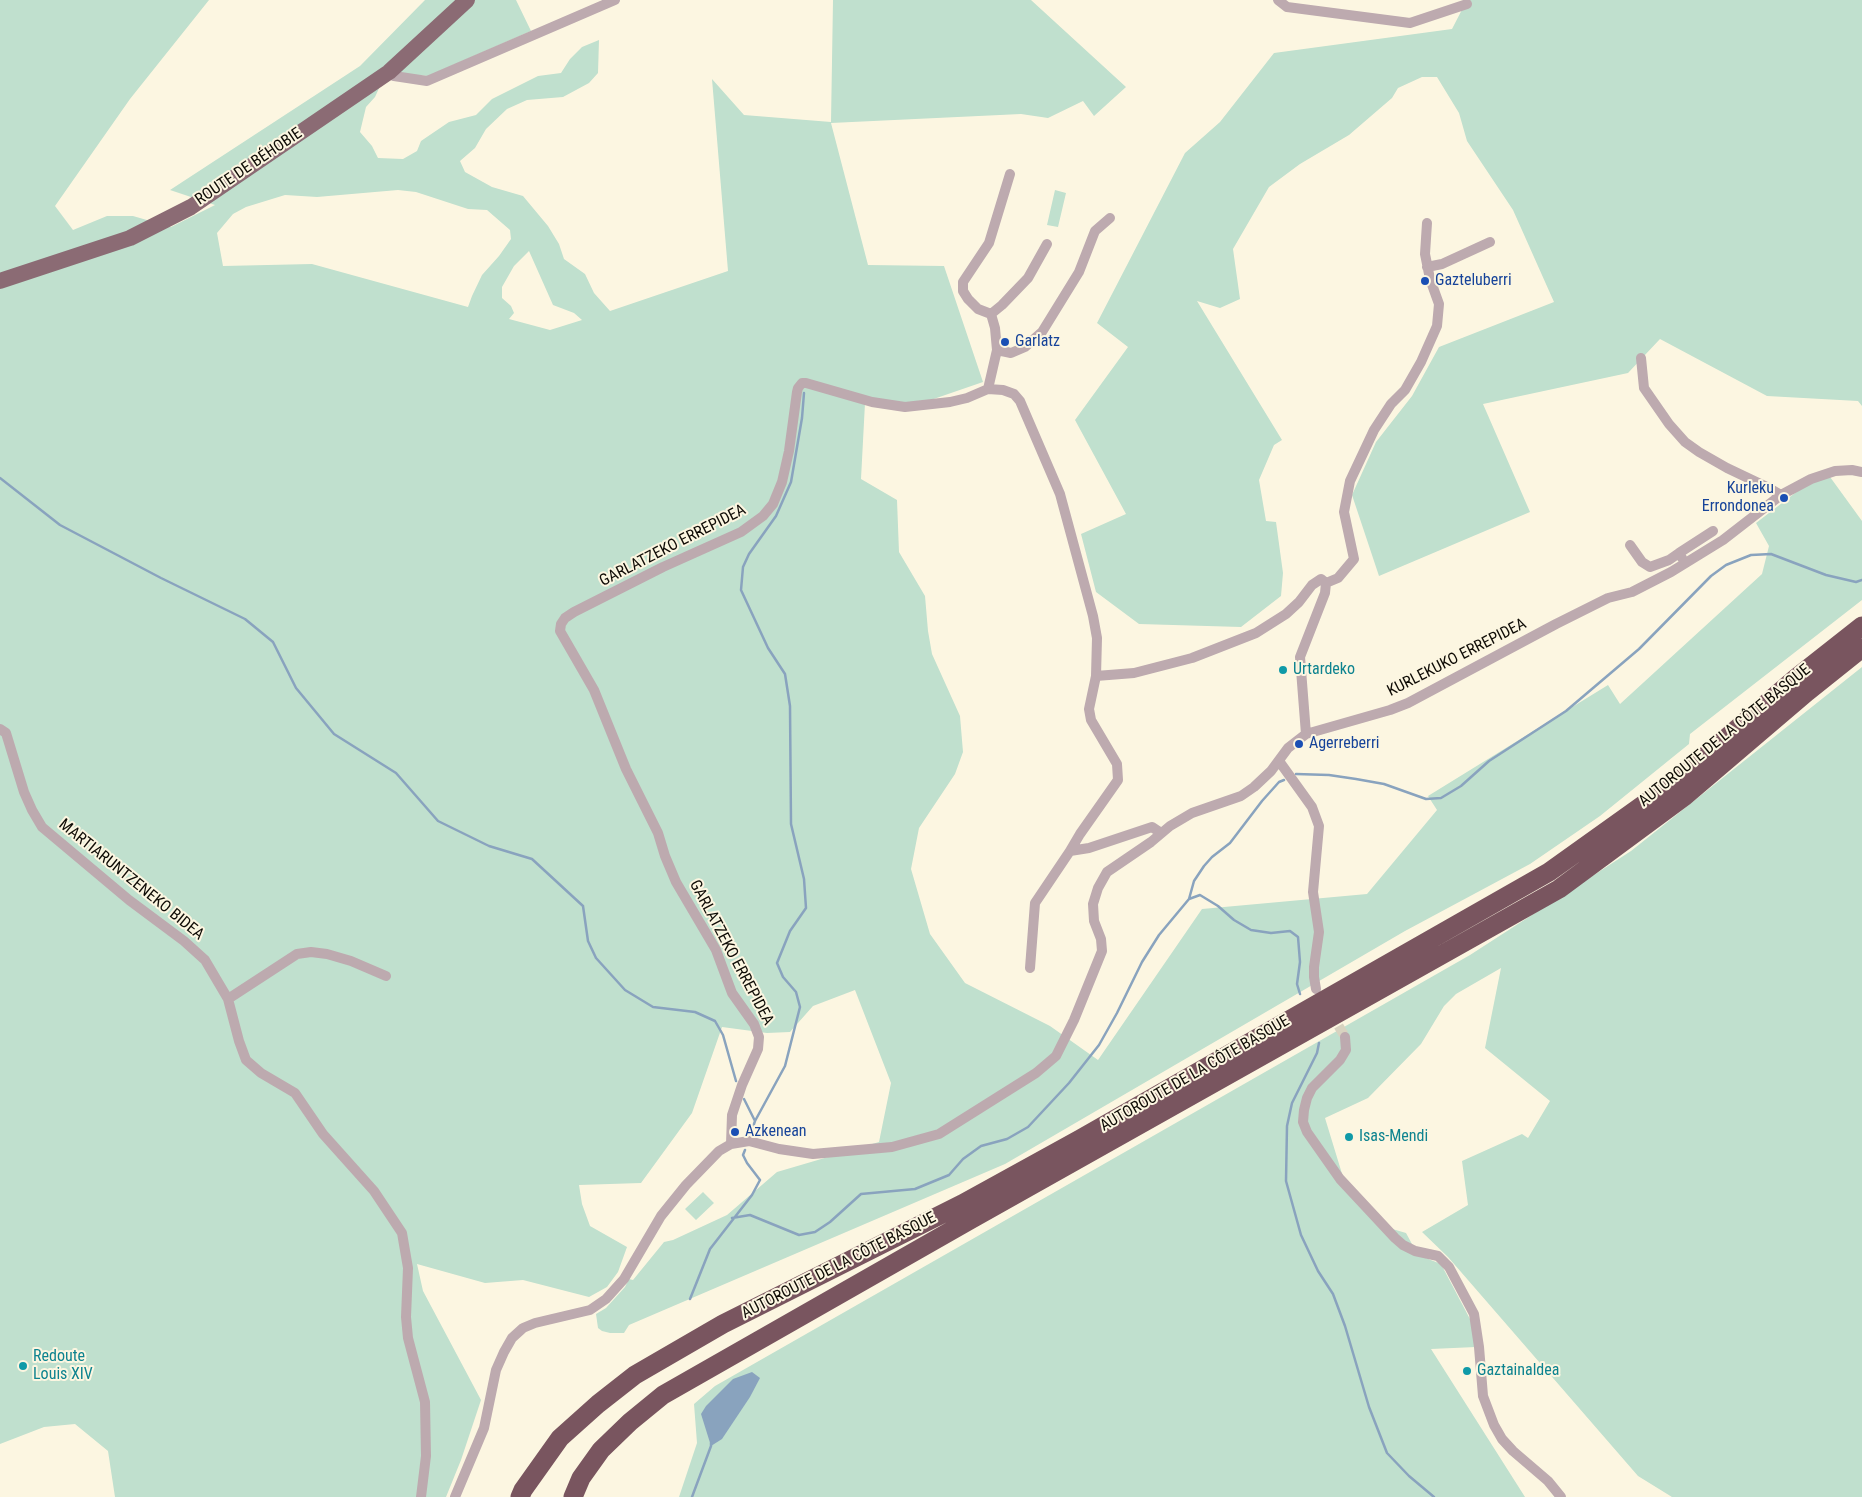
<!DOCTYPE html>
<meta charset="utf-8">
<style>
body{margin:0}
canvas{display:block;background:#fcf6e1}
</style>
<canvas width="1862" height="1497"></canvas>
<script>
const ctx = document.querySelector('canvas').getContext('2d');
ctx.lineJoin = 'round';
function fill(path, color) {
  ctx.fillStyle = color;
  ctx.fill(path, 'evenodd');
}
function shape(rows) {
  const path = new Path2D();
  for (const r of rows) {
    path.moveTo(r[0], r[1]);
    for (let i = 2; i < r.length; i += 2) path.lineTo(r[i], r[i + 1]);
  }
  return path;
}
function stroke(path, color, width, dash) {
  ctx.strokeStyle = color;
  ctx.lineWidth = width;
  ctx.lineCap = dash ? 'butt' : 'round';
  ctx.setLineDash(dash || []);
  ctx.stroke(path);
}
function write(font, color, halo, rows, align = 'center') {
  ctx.font = font + ' "Roboto Condensed",sans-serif';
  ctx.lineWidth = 4;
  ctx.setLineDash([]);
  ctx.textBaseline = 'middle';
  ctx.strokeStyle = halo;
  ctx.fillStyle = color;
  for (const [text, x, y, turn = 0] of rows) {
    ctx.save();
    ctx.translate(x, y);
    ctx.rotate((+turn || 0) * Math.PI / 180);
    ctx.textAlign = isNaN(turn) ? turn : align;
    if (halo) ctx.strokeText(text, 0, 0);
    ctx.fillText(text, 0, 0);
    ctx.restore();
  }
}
const green = shape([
 [0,0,209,0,130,99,55,206,73,230,107,216,133,216,171,227,215,205,170,190,360,66,425,0,516,0,531,31,428,76,386,73,375,97,366,107,360,132,372,146,378,158,403,159,417,151,421,141,449,122,476,115,492,99,538,76,561,73,570,59,582,47,599,40,598,73,589,83,563,97,527,100,507,109,486,129,475,148,460,161,465,172,492,187,523,196,548,226,559,244,564,259,585,274,594,293,610,311,728,271,712,79,744,115,831,122,833,0,1031,0,1126,87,1094,116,1083,101,1048,118,1021,114,831,123,868,265,944,266,983,382,922,403,865,403,861,479,897,500,899,552,925,596,928,631,932,654,960,716,963,752,955,774,919,828,911,869,930,934,965,983,1050,1026,1098,1060,1202,909,1367,894,1437,810,1428,796,1608,685,1620,704,1762,574,1769,546,1756,523,1825,470,1862,521,1862,600,1690,734,1689,744,1600,816,1530,864,1405,931,1005,1164,629,1325,624,1333,610,1333,602,1331,598,1328,596,1314,606,1308,625,1287,629,1279,633,1280,664,1242,673,1240,727,1215,777,1172,879,1142,891,1083,855,990,813,1006,790,1032,767,1033,722,1027,692,1113,641,1183,579,1185,582,1204,590,1226,627,1247,618,1272,607,1287,589,1297,523,1280,485,1283,417,1264,423,1291,481,1400,461,1460,446,1497,115,1497,108,1451,75,1424,44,1427,0,1444],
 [398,190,416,192,468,209,487,210,510,230,511,239,499,256,482,275,472,296,468,307,312,264,223,266,217,233,233,214,246,207,285,195,317,197],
 [529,251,553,305,574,313,582,320,550,330,509,319,514,313,511,306,502,298,502,287,514,266],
 [1467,0,1862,0,1862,406,1858,401,1767,396,1660,339,1628,373,1483,404,1530,512,1379,576,1352,495,1376,442,1412,396,1439,347,1554,302,1513,210,1467,141,1459,113,1437,77,1422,77,1398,88,1392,98,1349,135,1300,164,1269,187,1233,249,1240,299,1220,308,1197,301,1282,440,1274,445,1259,480,1266,521,1276,522,1283,573,1281,596,1241,627,1139,624,1096,592,1081,534,1126,514,1075,420,1128,347,1097,323,1185,153,1220,122,1274,53,1452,29],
 [1055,190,1066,193,1058,227,1047,225],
 [1862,667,1862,1497,1672,1497,1638,1476,1448,1257,1422,1232,1468,1205,1462,1161,1522,1134,1528,1138,1550,1101,1485,1048,1501,968,1456,994,1444,1006,1421,1044,1368,1098,1325,1118,1343,1177,1389,1228,1406,1233,1418,1255,1441,1264,1471,1321,1476,1347,1431,1349,1525,1497,679,1497,697,1443,694,1404,715,1386,1470,955,1631,851],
 [703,1192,714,1203,696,1220,685,1209]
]);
const water = shape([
 [752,1372,760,1378,750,1397,722,1439,711,1446,701,1414,706,1406,733,1379]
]);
const stream = shape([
 [0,478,60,525,161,578,245,619,273,642,296,688,334,734,396,773,438,821,489,846,532,859,583,906,588,941,596,958,625,990,653,1007,695,1012,715,1021,723,1035,736,1081],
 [1296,774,1329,775,1356,779,1384,784,1426,799,1441,798,1461,786,1489,761,1566,711,1639,649,1711,576,1726,565,1751,555,1771,554,1826,575,1856,582,1862,580],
 [1189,899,1194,881,1204,866,1212,857,1230,843,1262,801,1279,782,1284,780],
 [1319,1043,1317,1053,1292,1103,1287,1126,1286,1181,1301,1235,1318,1271,1333,1294,1345,1326,1369,1407,1387,1453,1409,1476,1434,1497],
 [744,1099,755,1121,751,1133],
 [755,1121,785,1066,800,1007,796,992,783,977,777,963,790,931,806,908,804,879,791,824,790,706,785,674,768,648,741,590,743,567,749,554,776,516,791,482,802,418,804,393],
 [732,1218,750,1215,799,1235,815,1232,830,1222,861,1194,915,1189,949,1175,963,1159,981,1146,1007,1139,1028,1127,1069,1083,1099,1045,1117,1013,1142,962,1159,935,1189,899,1200,895,1218,906,1234,920,1251,930,1271,933,1290,931,1298,937,1300,962,1297,984,1300,994],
 [690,1299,710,1249,752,1195,760,1180,747,1163,743,1155,745,1150],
 [692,1497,711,1446,711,1443]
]);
const minorTunnel = shape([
 [1331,1013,1345,1037]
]);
const minor = shape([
 [1278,0,1287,7,1410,23,1467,4],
 [389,72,394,76,427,81,615,0],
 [1427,267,1442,264,1490,242],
 [991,314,1002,305,1028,278,1047,244],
 [997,350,1011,353,1025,347,1042,332,1079,272,1095,231,1110,218],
 [1641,358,1644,388,1669,424,1685,442,1699,452,1727,468,1769,488,1781,495],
 [988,389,997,350,995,328,991,314,978,309,968,299,963,291,963,282,989,243,1010,174],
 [1630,545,1642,562,1650,567,1669,560,1679,553],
 [1682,558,1679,553,1713,531],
 [1326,583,1338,578,1354,559,1344,512,1350,481,1374,430,1391,404,1405,390,1421,362,1437,326,1439,304,1430,279,1425,254,1427,223],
 [1096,676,1134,673,1192,658,1256,633,1286,614,1299,602,1312,585,1321,579,1326,583],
 [0,729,6,733,24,792,32,810,42,827,129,900,184,941,205,960,228,999,239,1041,246,1060,261,1073,295,1093,323,1134,374,1191,402,1233,408,1268,406,1317,408,1338,425,1402,426,1456,421,1497],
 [1306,734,1300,657,1325,593,1326,583],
 [1279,761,1312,807,1319,826,1313,892,1319,932,1314,967,1314,977,1316,989],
 [1070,851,1089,848,1152,827,1161,833],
 [228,999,297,954,311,952,327,954,351,961,386,976],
 [1345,1037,1346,1050,1340,1060,1312,1088,1307,1098,1304,1110,1303,1122,1307,1132,1340,1179,1395,1238,1403,1245,1415,1251,1438,1256,1449,1267,1474,1314,1479,1347,1483,1396,1494,1425,1502,1439,1513,1451,1548,1481,1561,1497],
 [731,1144,732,1115,742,1085,758,1049,759,1037,754,1024,732,993,716,950,676,882,665,856,658,833,626,769,594,690,560,631,561,624,565,618,574,612,663,567,741,532,763,516,773,504,782,482,789,451,797,392,798,388,802,383,806,383,872,402,905,407,950,402,967,398,988,389,1003,390,1014,394,1020,401,1060,494,1093,616,1097,638,1096,676,1089,709,1091,720,1117,764,1118,780,1080,834,1070,851,1035,903,1030,968],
 [455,1497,484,1428,496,1370,504,1352,512,1338,523,1328,535,1323,590,1310,606,1299,624,1279,661,1216,686,1185,719,1151,731,1144,749,1141,779,1149,813,1154,892,1147,939,1134,1036,1073,1056,1056,1074,1020,1102,951,1101,939,1094,921,1093,904,1098,888,1107,872,1151,842,1170,826,1192,813,1241,796,1254,787,1271,771,1288,748,1306,734,1390,710,1408,703,1556,624,1608,598,1632,592,1671,572,1723,540,1781,495,1811,479,1835,471,1852,470,1862,472]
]);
const primary = shape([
 [0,281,130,238,191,207,389,72,467,0]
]);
const motorway = shape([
 [520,1497,523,1490,560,1438,598,1404,635,1375,723,1324,962,1204,1080,1139,1549,872,1675,782,1796,678,1862,626],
 [573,1497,581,1478,601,1450,630,1422,663,1395,970,1220,1559,889,1685,796,1807,692,1862,648]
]);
const markers = [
 [1425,281,5,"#1a4fb4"],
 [1005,342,5,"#1a4fb4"],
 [1784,498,5,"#1a4fb4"],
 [1283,670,5,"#0f9aa8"],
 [1299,744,5,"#1a4fb4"],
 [735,1132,5,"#1a4fb4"],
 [1349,1137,5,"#0f9aa8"],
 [23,1366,5,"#0f9aa8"],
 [1467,1371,5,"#0f9aa8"]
];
const streetNames = [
 ["ROUTE DE BÉHOBIE",249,167,-34],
 ["GARLATZEKO ERREPIDEA",673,546,-27],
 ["KURLEKUKO ERREPIDEA",1457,658,-27],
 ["AUTOROUTE DE LA CÔTE BASQUE",1725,736,-39],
 ["MARTIARUNTZENEKO BIDEA",131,880,39],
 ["GARLATZEKO ERREPIDEA",731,953,62],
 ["AUTOROUTE DE LA CÔTE BASQUE",1195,1074,-30],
 ["AUTOROUTE DE LA CÔTE BASQUE",839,1266,-27]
];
const transitNames = [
 ["Gazteluberri",1435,281],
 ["Garlatz",1015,342],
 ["Kurleku",1774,489,"right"],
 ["Errondonea",1774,507,"right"],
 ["Agerreberri",1309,744],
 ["Azkenean",745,1132]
];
const cultureNames = [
 ["Urtardeko",1293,670],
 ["Isas-Mendi",1359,1137],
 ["Redoute",33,1357],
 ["Louis XIV",33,1375],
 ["Gaztainaldea",1477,1371]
];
fill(green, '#c0e0ce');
fill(water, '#89a3be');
stroke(stream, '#89a3be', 2.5);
stroke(minorTunnel, '#d8d3c0', 10, [10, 5]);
stroke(minor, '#bdaaaf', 10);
stroke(primary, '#8b6b74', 16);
stroke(motorway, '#79555f', 19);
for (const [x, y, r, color] of markers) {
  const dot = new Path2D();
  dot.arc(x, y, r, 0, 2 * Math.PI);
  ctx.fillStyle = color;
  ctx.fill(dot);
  stroke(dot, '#fcf6e1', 2);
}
write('16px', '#0e0b05', '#fcf6e1', streetNames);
write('16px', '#164399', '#fcf6e1', transitNames, 'left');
write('16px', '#0d838f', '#fcf6e1', cultureNames, 'left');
</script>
